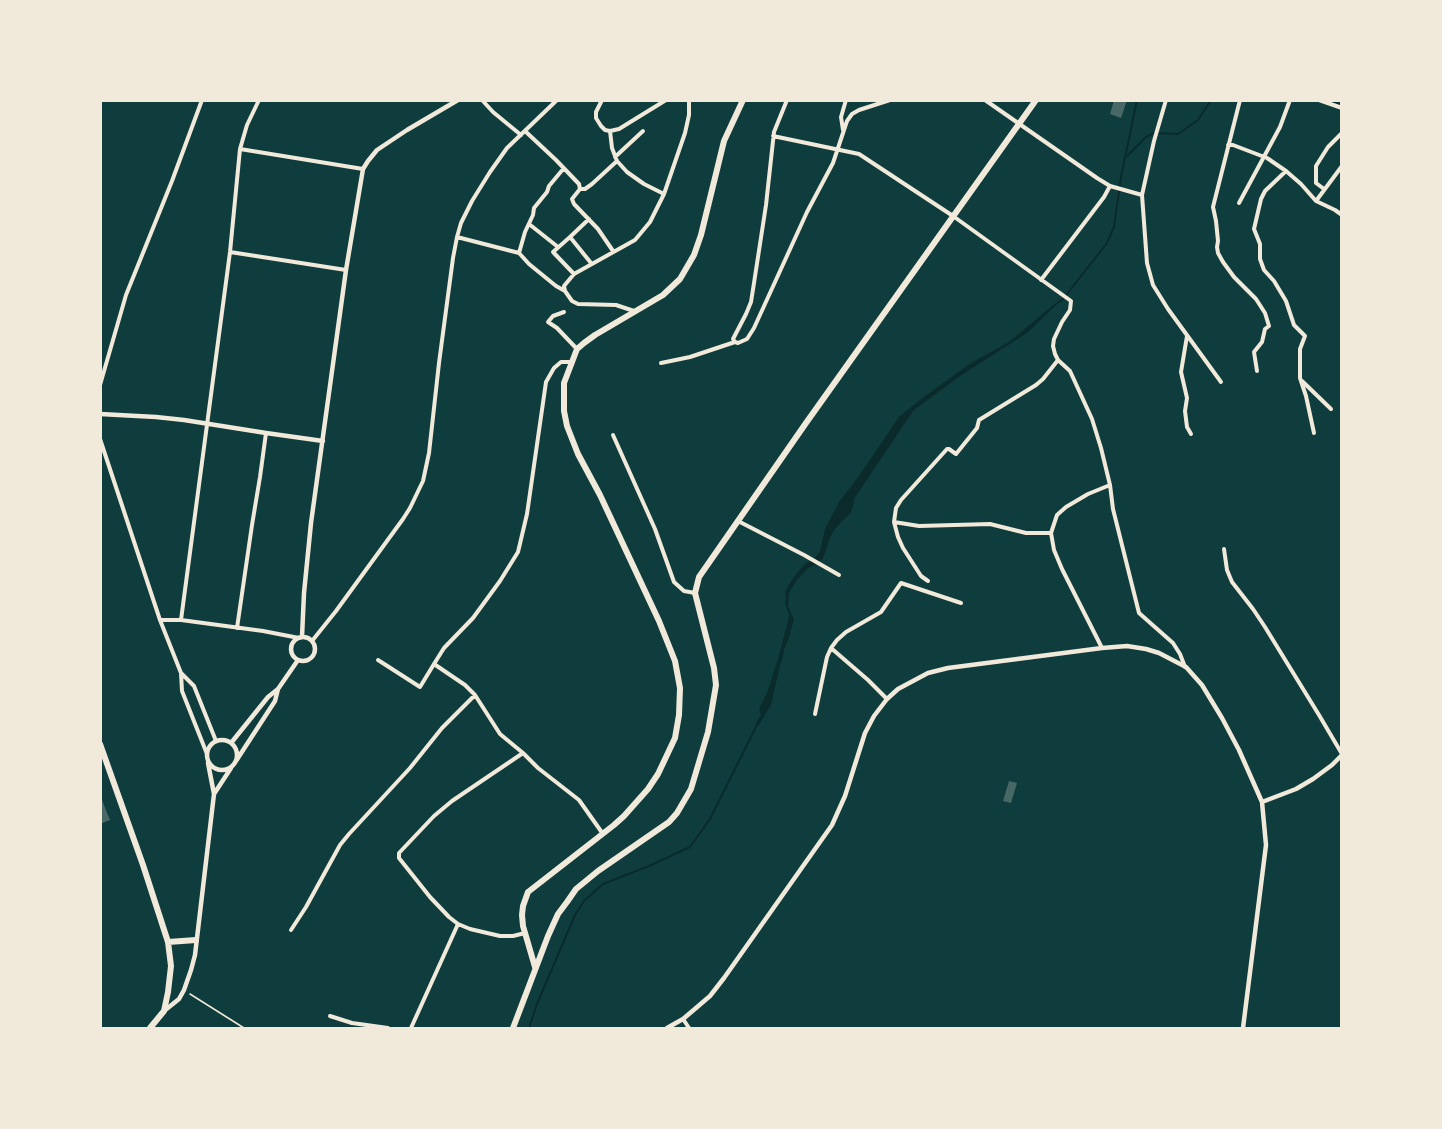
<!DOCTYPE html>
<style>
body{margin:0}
#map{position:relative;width:1442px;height:1129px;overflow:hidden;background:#0f3d3e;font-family:Barlow,sans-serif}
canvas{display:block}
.frame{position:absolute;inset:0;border:102px solid #f1e9da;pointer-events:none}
</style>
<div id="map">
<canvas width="1442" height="1129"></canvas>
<div class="frame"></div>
</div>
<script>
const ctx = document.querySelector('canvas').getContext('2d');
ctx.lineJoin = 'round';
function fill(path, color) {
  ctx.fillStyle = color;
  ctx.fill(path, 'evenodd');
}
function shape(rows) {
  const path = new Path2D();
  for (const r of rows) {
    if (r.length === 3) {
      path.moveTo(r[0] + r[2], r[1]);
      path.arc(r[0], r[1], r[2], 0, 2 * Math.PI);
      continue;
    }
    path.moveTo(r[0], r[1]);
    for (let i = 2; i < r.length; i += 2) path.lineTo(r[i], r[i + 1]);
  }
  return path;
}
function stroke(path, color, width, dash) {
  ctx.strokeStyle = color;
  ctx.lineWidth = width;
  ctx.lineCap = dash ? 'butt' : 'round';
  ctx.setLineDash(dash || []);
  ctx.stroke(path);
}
const water = shape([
 [1051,307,1054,307,1027,333,960,376,913,411,854,499,853,507,850,514,842,521,834,530,830,538,823,558,817,564,808,568,796,581,789,593,788,606,794,620,788,640,783,652,771,705,759,725,756,723,761,715,759,709,767,693,778,659,788,621,789,614,785,604,786,596,785,592,793,578,805,564,815,558,820,551,825,529,839,502,859,476,899,417,921,399,971,363,1009,342]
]);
const stream = shape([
 [1328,100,1342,105],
 [1127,156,1146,137,1154,133,1178,134,1198,120,1211,100],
 [1052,307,1063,299,1107,243,1114,227,1121,177,1137,100],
 [780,663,783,651],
 [529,1028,537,1004,575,915,584,901,603,884,649,866,690,847,710,819,759,721]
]);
const building = shape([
 [1114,100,1127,100,1121,118,1110,114],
 [1009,781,1017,783,1011,803,1003,801],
 [100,795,110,820,100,824]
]);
const path = shape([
 [190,994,244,1028]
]);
const minor = shape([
 [482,100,493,112,521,135],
 [602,100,596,112,596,118,601,126,605,130,610,131,619,129,666,100],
 [787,100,774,132,766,205,754,283,751,302,746,314,733,339,735,342,738,343,747,339,754,328,807,212,833,163,847,121,852,114,859,110,890,100],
 [985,100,1097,178,1110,186,1142,195],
 [1166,100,1154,141,1142,195,1147,263,1153,285,1168,309,1221,382],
 [1240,100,1213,207,1216,221,1218,241,1217,247,1218,253,1223,262,1234,277,1256,299,1265,313,1269,326,1265,329,1262,342,1254,352,1257,371],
 [1319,100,1342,108],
 [843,130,841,117,846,100],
 [525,131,556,160,579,184,580,189,572,199,574,204,598,229,613,251],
 [610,131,612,148,617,161,627,172,644,184,664,194],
 [773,136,859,154,953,216,1071,301,1070,310,1062,322,1054,339,1053,346,1055,354,1058,360,1070,371,1092,419,1101,448,1110,485,1113,509,1139,613,1173,643,1180,654,1185,667],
 [1228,145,1233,145,1267,158,1286,171,1301,184,1316,201,1335,210,1342,215],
 [240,149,363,169],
 [615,157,643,131],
 [1286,171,1265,191,1261,199,1254,229,1260,244,1260,259,1264,270,1274,281,1286,301,1294,325,1305,336,1300,349,1300,378,1306,396,1314,433],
 [580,189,585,189,592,184,617,161],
 [1324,189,1316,183,1316,166,1328,147,1342,133],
 [1316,201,1342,166],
 [1239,203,1280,127,1290,100],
 [589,219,570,237,591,263],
 [529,224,558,247],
 [457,237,519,253,529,264,556,286,565,291,572,301,578,304,616,305,634,311],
 [570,237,553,252,574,274],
 [230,252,346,270],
 [519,253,525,232,533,215,534,208,547,192,549,186,564,168],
 [1041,280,1104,197,1110,186],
 [565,291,564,286,574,274,635,240,650,222,664,194,685,133,689,115,689,100],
 [564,312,553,316,548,322,557,328,577,349],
 [1187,336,1181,372,1187,398,1185,411,1187,427,1191,434],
 [571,362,561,362,554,368,546,382,527,514,518,552,500,581,473,618,444,648,434,664,465,685,475,695,500,734,523,753,538,768,579,800,603,834],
 [661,363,690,357,735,342],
 [1302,381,1331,409],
 [100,385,126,295,172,181,202,100],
 [613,435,655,529,674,582,684,591,695,593],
 [100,439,160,620,181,673,182,691,207,754],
 [738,521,804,555,839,575],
 [894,522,919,526,990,524,1026,533,1051,533],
 [1224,549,1227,570,1232,582,1253,609,1265,627,1319,715,1342,754],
 [928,581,921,576,903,548,898,537,894,522,896,508,901,500,947,449,949,449,956,454,977,428,979,420,1036,385,1043,379,1058,360],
 [160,620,181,620,263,631,299,638],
 [181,620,230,252,240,149,247,125,259,100],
 [237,628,252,525,260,477,266,433],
 [312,641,336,611,403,519,410,508,423,481,429,453,439,363,453,258,457,237,461,223,472,201,490,172,507,148,557,100],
 [831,648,868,680,887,699],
 [1102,648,1062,569,1054,550,1051,533,1057,515,1066,507,1088,494,1110,485],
 [378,660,420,687,434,664],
 [181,673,194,686,216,741],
 [815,714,827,657,831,648,837,640,846,632,881,612,901,583,961,603],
 [523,753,452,801,434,816,399,853,399,858,430,897,449,917,458,924,470,929,500,936,513,936,525,933],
 [291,930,306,907,340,845,349,834,410,768,442,728,475,695],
 [330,1016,352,1023,388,1028],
 [683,1019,689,1028],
 [411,1028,458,924]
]);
const tertiary = shape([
 [100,414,156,417,184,420,266,433,323,441],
 [303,649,12],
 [302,637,304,593,311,523,346,270,363,169,368,161,377,150,407,130,458,100],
 [222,755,15],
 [231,743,268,697,278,689],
 [236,761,275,701,278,689,298,660],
 [214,794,231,768],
 [1262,802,1296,789,1313,779,1332,765,1342,755],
 [164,1011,179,999,184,990,191,970,195,955,214,794,208,763],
 [667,1028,683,1019,696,1008,710,996,724,978,832,825,845,796,865,733,874,716,887,699,898,689,928,673,948,668,1102,648,1127,646,1146,649,1159,653,1186,667,1202,685,1222,718,1239,750,1262,802,1266,845,1243,1028]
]);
const primary = shape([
 [100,744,143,865,168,942,171,966,168,992,164,1011,150,1028],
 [168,942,196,940],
 [535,967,523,926,522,915,523,906,528,892,614,825,624,816,648,789,658,774,675,738,679,715,680,688,675,661,659,621,600,495,578,454,567,426,564,411,564,383,577,349,584,343,595,335,663,295,680,279,694,255,701,235,724,141,743,100]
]);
const trunk = shape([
 [513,1028,548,936,558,914,567,902,576,889,598,871,669,822,677,813,691,789,708,732,716,685,714,668,695,593,699,577,806,423,1036,100]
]);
fill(water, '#0a2a2b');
stroke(stream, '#0a2a2b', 2);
fill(building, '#486865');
stroke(path, '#f1e9da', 1.5);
stroke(minor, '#f1e9da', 4);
stroke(tertiary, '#f1e9da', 4.5);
stroke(primary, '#f1e9da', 6);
stroke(trunk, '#f1e9da', 6);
</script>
